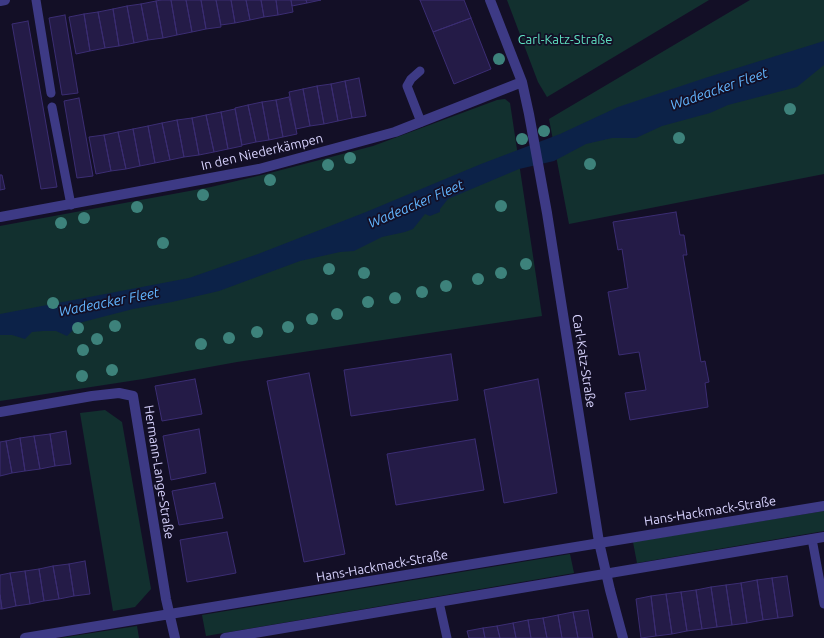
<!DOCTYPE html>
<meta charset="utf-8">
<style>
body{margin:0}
canvas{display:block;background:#130f26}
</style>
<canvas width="824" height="638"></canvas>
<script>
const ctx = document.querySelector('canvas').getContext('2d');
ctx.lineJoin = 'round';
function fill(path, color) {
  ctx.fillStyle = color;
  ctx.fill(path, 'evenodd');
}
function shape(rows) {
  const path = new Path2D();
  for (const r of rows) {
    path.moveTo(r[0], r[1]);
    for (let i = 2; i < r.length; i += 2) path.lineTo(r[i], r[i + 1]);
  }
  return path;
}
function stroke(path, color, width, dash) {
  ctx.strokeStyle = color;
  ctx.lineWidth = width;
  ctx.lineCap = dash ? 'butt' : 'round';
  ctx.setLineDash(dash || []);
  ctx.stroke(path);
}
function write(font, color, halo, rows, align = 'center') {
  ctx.font = font + ' Ubuntu,sans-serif';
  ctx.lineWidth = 3.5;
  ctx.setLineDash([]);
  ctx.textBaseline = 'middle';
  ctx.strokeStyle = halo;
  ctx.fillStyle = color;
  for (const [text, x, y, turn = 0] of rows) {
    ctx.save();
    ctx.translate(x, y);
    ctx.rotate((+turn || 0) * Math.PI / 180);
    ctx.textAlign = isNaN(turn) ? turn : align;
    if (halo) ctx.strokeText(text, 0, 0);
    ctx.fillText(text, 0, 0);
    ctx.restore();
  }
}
const green = shape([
 [507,0,709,0,547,97,538,82],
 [750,0,824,0,824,174,569,224,549,119],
 [505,99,510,103,542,316,237,362,143,379,0,401,0,226,211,187,266,174,373,146,497,100],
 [105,410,122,422,151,589,135,607,113,611,80,413],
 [824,511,824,531,637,563,633,542],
 [570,554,574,573,206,636,202,615],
 [137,626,139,638,60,638]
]);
const water = shape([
 [824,41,824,65,797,87,728,105,710,113,662,126,636,138,612,138,586,144,554,161,519,169,448,199,440,209,440,212,430,216,425,214,413,229,405,232,382,237,354,251,340,252,300,261,219,291,172,302,133,309,75,324,73,330,67,336,56,331,43,331,32,332,25,339,12,335,0,335,0,314,189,278,258,254,366,212,481,164,560,134,618,107,705,78]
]);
const building = shape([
 [161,0,171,0,177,35,163,38,156,1,161,0],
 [171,0,186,0,192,32,177,35,171,0],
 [186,0,201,0,206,29,192,32,186,0],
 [201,0,216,0,221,27,206,29,201,0],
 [216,0,231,0,235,23,221,25,216,0],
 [231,0,246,0,250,20,235,23,231,0],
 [246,0,261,0,264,17,250,20,246,0],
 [261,0,276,0,278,15,264,17,261,0],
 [276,0,291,0,293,12,278,15,276,0],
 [291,0,306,0,307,3,292,6,291,0],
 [306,0,321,0,307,3,306,0],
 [420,0,464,0,471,18,433,32,420,0],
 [156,1,163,38,148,40,141,4,156,1],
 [141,4,148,40,134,43,127,6,141,4],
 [127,6,134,43,119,46,113,9,127,6],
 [113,9,119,46,105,48,98,12,113,9],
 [98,12,105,48,90,51,84,14,98,12],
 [84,14,90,51,76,54,69,17,84,14],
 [65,15,78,93,62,95,49,18,65,15],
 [471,18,491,69,454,84,433,32,471,18],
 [28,21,57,187,41,189,12,24,28,21],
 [359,78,366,116,352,118,345,81,359,78],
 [345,81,352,118,338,121,331,84,345,81],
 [331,84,338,121,324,124,317,86,331,84],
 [317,86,324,124,310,126,303,89,317,86],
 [303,89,310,126,296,129,289,92,303,89],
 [289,97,297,134,283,137,276,100,289,97],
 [79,98,93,176,77,178,64,101,79,98],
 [276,100,283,137,269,140,262,102,276,100],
 [262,102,269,140,256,142,248,105,262,102],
 [248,105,256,142,242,145,235,108,248,105],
 [235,109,242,146,228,149,221,112,235,109],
 [221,112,228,149,214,152,206,115,221,112],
 [206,115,214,152,199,155,192,118,206,115],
 [192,118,199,155,184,157,177,120,192,118],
 [177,120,184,157,170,160,162,123,177,120],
 [162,123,170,160,155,163,148,126,162,123],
 [148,126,155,163,140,166,133,129,148,126],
 [133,129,140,166,126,169,118,132,133,129],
 [118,132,126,169,111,171,104,135,118,132],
 [104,135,111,171,96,174,89,137,104,135],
 [0,175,2,175,5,189,0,190,0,175],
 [676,212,680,235,684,235,687,255,683,255,701,362,705,361,709,382,705,383,708,407,630,420,625,393,646,390,639,352,619,355,608,292,628,288,622,249,618,250,613,222,676,212],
 [451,354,458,400,351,416,344,370,451,354],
 [309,373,345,554,304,562,267,381,309,373],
 [195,379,202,414,162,421,155,386,195,379],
 [538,379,557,493,504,503,484,390,538,379],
 [199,429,206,473,171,480,163,436,199,429],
 [66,431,71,464,55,466,50,434,66,431],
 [50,434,55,466,40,469,34,436,50,434],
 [34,436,40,469,25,471,20,438,34,436],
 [20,438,25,471,12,473,6,441,20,438],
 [475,439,484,490,396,505,387,454,475,439],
 [6,441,12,473,0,476,0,442,6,441],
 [215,483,223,518,179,525,172,491,215,483],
 [227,532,236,573,187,582,180,540,227,532],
 [85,561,90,594,74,596,69,564,85,561],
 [69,564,74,596,59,599,53,566,69,564],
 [53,566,59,599,44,601,39,569,53,566],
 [39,569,44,601,30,604,25,571,39,569],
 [25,571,30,604,16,606,10,573,25,571],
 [10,573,16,606,2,609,0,595,0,575,10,573],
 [787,576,793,616,778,618,772,578,787,576],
 [772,578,778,618,763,620,757,580,772,578],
 [757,580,763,620,747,623,741,583,757,580],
 [741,583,747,623,732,625,726,585,741,583],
 [726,585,732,625,717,627,711,587,726,585],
 [711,587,717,627,702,629,696,590,711,587],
 [696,590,702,629,687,631,681,592,696,590],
 [681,592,687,631,672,634,666,594,681,592],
 [666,594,672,634,656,636,651,596,666,594],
 [0,595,2,609,0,609,0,595],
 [651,596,656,636,641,638,636,599,651,596],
 [588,610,593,638,578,638,573,612,588,610],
 [573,612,578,638,562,638,558,615,573,612],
 [558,615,562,638,547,638,543,618,558,615],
 [543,618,547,638,531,638,528,620,543,618],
 [528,620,531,638,516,638,513,623,528,620],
 [513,623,516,638,500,638,497,626,513,623],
 [497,626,500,638,485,638,483,628,497,626],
 [483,628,485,638,469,638,467,631,483,628]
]);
const service = shape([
 [36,0,51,93],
 [420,71,411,79,407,86,421,122],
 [52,107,71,205],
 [812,539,824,604],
 [439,602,447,638]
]);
const minor = shape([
 [490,0,522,82,529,114,547,213,599,542,610,590,623,638],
 [0,1,5,0],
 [0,217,259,169,395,132,522,82],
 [0,412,92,396,119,393,133,396,166,599,175,638],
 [25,638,824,506],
 [225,638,824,537]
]);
const trees = [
 [499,59],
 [790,109],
 [544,131],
 [679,138],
 [522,139],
 [350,158],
 [590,164],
 [328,165],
 [270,180],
 [203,195],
 [501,206],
 [137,207],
 [84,218],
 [61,223],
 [163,243],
 [526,264],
 [329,269],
 [364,273],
 [501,273],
 [478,279],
 [446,286],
 [422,292],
 [395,298],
 [368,302],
 [53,303],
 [337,314],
 [312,319],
 [115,326],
 [288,327],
 [78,328],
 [257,332],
 [229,338],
 [97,339],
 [201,344],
 [83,350],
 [112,370],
 [82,376]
];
const parkNames = [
 ["Carl-Katz-Straße",565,40]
];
const streetNames = [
 ["In den Niederkämpen",262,152,-13],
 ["Carl-Katz-Straße",584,361,81],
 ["Hermann-Lange-Straße",159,472,81],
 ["Hans-Hackmack-Straße",710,511,-9],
 ["Hans-Hackmack-Straße",382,566,-10]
];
const waterNames = [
 ["Wadeacker Fleet",719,89,-19],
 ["Wadeacker Fleet",416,204,-23],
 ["Wadeacker Fleet",109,302,-11]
];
fill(green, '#12302f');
fill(water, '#0c2248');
fill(building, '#241b47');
stroke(building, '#3b2d73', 1);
stroke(service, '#3d3a85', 9);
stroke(minor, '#3d3a85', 10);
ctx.fillStyle = '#3d827b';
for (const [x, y] of trees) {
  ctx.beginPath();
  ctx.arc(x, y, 6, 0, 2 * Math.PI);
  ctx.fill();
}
write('13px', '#5fe0c0', '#130f26', parkNames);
write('13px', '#d9d4ff', '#130f26', streetNames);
write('italic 14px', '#62b6ff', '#130f26', waterNames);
</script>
